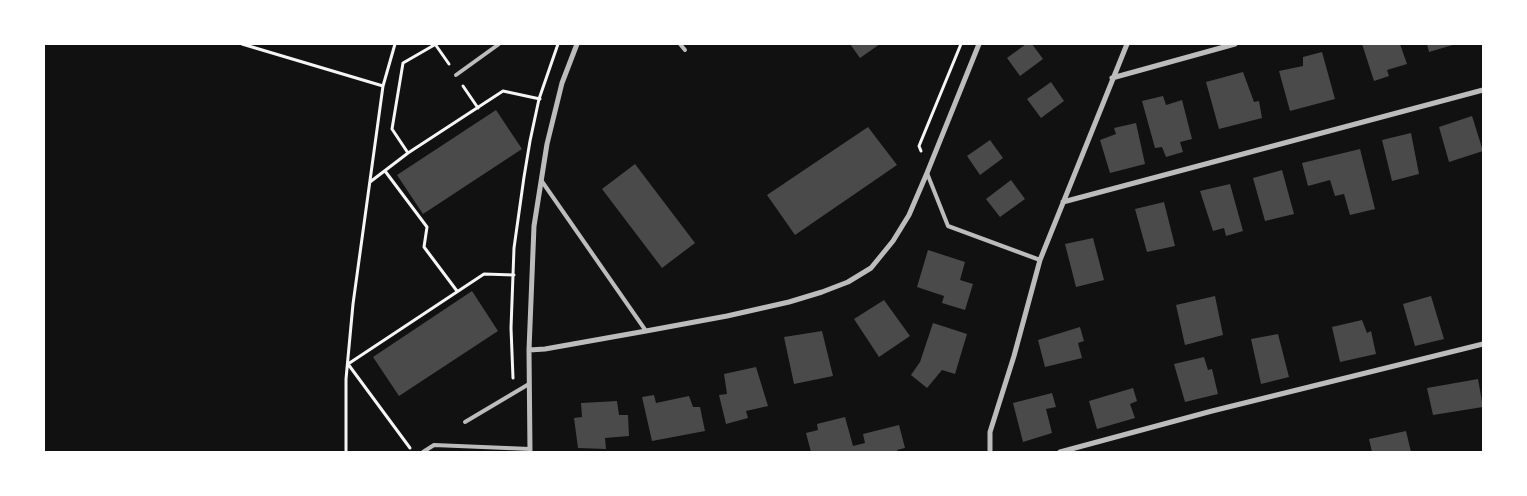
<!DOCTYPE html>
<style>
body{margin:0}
#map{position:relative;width:1527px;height:496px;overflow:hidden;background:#111;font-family:"Roboto Condensed",sans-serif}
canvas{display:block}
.frame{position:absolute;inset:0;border:45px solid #fff;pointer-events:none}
</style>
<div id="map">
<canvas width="1527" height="496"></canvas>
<div class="frame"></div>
</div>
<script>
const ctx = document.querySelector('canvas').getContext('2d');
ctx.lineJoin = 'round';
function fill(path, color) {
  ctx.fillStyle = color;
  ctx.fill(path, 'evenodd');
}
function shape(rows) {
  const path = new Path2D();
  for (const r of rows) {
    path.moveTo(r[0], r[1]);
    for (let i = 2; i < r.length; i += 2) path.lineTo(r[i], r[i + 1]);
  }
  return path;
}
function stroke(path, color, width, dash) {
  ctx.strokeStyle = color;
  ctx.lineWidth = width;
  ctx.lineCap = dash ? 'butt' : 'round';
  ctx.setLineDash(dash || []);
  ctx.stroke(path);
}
const building = shape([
 [850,44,880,44,860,58],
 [1026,44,1032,44,1043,59,1020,76,1007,58],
 [1362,44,1400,44,1407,64,1387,70,1389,76,1374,81],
 [1427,44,1456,44,1429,52],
 [1322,52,1335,99,1290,111,1279,71,1303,66,1303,57],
 [1243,72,1254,102,1259,101,1262,118,1219,129,1206,82],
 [1051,82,1064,101,1041,118,1027,99],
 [1163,96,1166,105,1182,100,1192,139,1180,142,1183,152,1166,157,1162,147,1155,148,1142,101],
 [496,110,522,149,423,214,397,175],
 [1472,116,1483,151,1449,162,1439,127],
 [1136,123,1145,164,1110,173,1100,140,1116,134,1114,128],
 [868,127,897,165,795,235,767,195],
 [1411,133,1419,174,1392,181,1382,140],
 [990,140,1003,158,980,175,967,156],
 [1360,149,1375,209,1350,215,1344,194,1335,196,1330,180,1308,186,1302,163],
 [635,164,695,243,662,268,602,189],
 [1282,170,1294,214,1265,221,1253,178],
 [1011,180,1025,199,1000,217,986,199],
 [1230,184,1243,231,1226,236,1224,228,1213,231,1200,191],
 [1164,202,1175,246,1147,252,1135,209],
 [1093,238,1104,280,1076,287,1065,244],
 [928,250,965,262,960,280,973,284,965,310,942,303,944,296,917,287],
 [472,291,498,331,399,396,373,357],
 [1215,296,1223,335,1185,345,1176,305],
 [1431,296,1444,339,1415,346,1403,304],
 [884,300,910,336,879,357,854,319],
 [1362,320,1367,333,1371,331,1376,354,1340,362,1332,327],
 [933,323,967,334,955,374,942,370,927,388,911,375,920,362],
 [1080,327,1084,341,1078,343,1082,358,1045,367,1038,340],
 [822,331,833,376,794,384,784,337],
 [1278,334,1289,377,1261,384,1251,339],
 [1204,357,1208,370,1212,369,1218,394,1185,402,1174,364],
 [756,367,768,406,746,411,748,418,726,424,719,395,727,394,724,374],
 [1478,379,1483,407,1433,415,1427,388],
 [1133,388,1137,401,1130,404,1135,418,1097,429,1089,401],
 [1052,393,1056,407,1046,409,1052,433,1023,442,1013,403],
 [654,395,656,403,689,396,693,407,700,407,705,431,652,441,642,397],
 [617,401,619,415,628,415,629,436,605,438,606,449,578,448,574,418,582,417,581,403],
 [845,417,853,446,865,443,863,434,899,425,905,448,897,450,898,452,811,452,806,433,818,430,817,424],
 [1406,431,1411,452,1372,452,1369,439]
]);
const path = shape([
 [242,44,383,86],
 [435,44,449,64],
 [463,86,478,108],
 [921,151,919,146,961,44],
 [408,153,392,129,403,63,436,44],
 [385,171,427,227,424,247,457,291],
 [370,182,408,153,503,91,540,99],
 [513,378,511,328,514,248,524,177,530,141,539,99,558,44],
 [410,448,348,364,484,274,514,275],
 [346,452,346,379,353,304,383,86,395,44]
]);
const service = shape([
 [680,44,685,50],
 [456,75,499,44],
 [927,173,948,226,1040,260],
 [541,180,646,331],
 [465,422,529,384],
 [423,452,434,445,530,449]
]);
const minor = shape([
 [1112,78,1235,44],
 [1063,202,1483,90],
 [529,350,545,349,646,331,727,316,789,302,822,292,848,282,871,268,893,241,909,215,927,173,979,44],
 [530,452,529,350,534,226,547,144,562,83,577,44],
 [990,452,990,432,1014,356,1040,260,1127,44],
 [1060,452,1212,411,1483,344]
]);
fill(building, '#4a4a4a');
stroke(path, '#f5f5f5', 3);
stroke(service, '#bcbcbc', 4);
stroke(minor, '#bcbcbc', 5);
</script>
